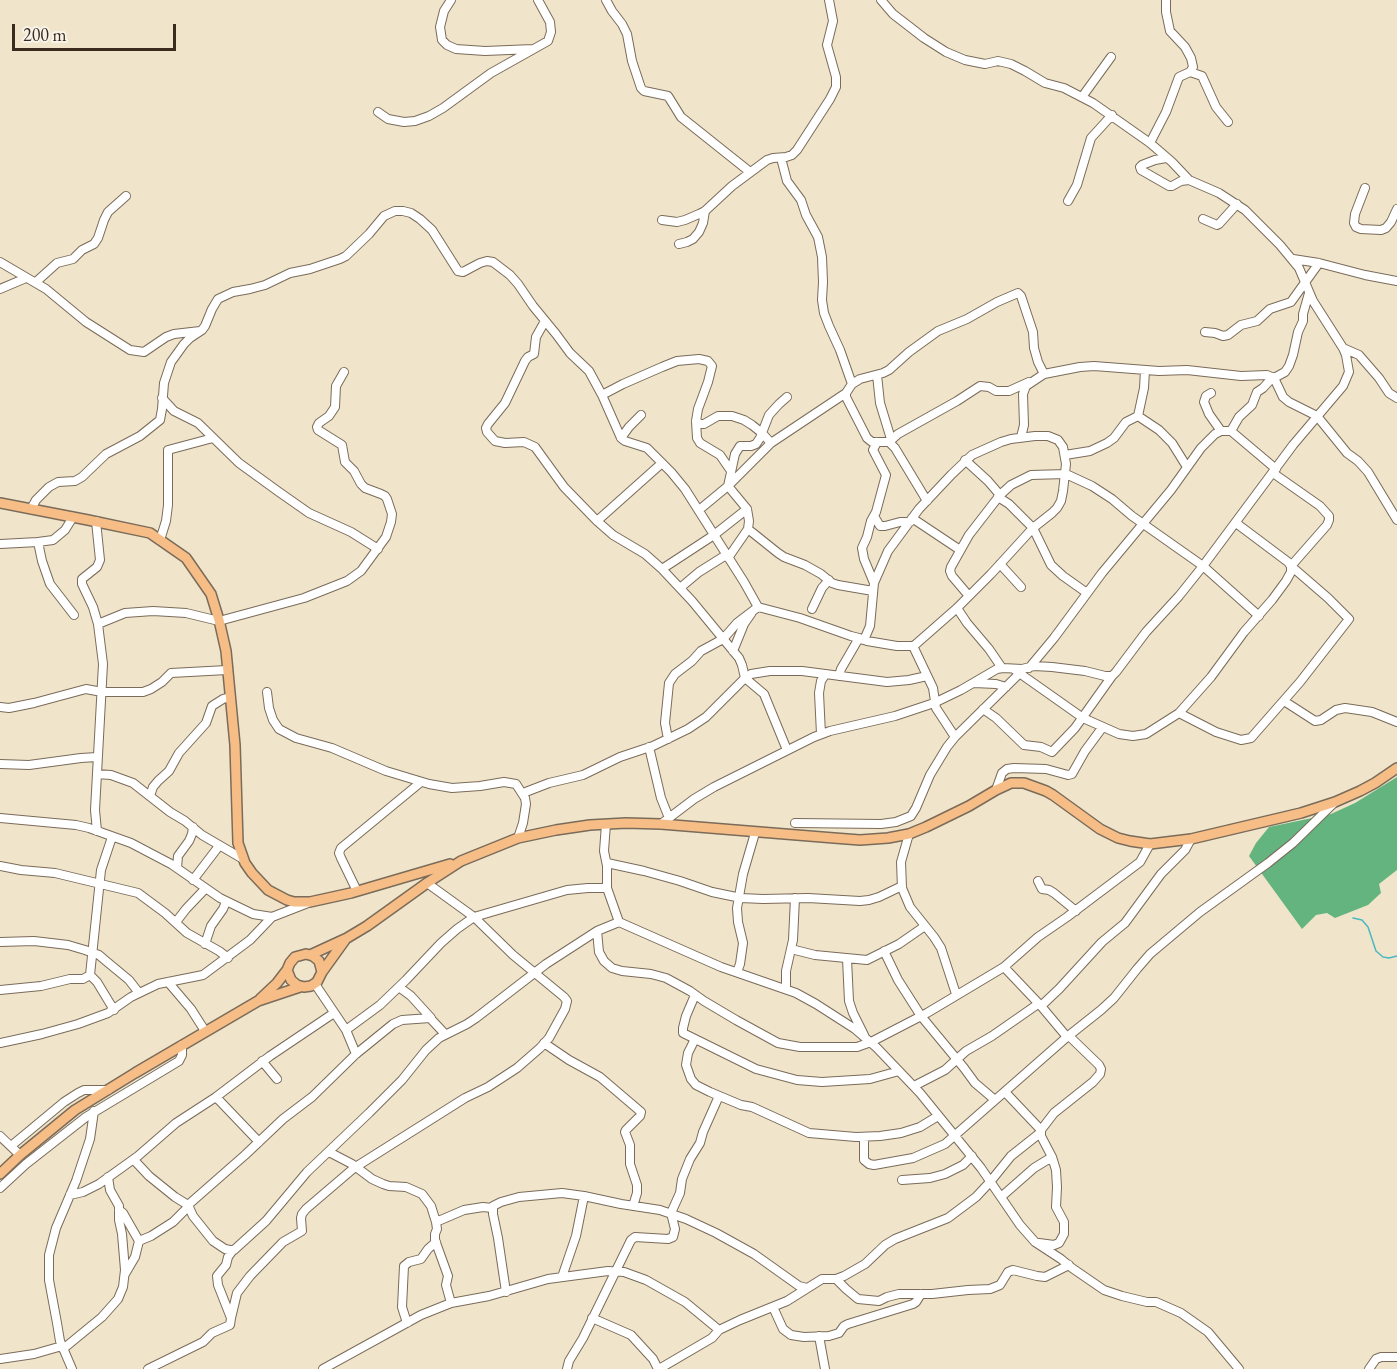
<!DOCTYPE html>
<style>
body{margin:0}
#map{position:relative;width:1397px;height:1369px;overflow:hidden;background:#f0e5ca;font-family:"EB Garamond",serif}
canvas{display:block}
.scale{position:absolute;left:12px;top:24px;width:164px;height:27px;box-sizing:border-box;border:3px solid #3b2a1e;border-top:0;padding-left:8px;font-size:18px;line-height:21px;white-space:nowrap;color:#3b2a1e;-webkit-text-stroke:4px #f7f3e8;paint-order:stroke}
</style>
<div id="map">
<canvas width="1397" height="1369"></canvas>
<div class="scale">200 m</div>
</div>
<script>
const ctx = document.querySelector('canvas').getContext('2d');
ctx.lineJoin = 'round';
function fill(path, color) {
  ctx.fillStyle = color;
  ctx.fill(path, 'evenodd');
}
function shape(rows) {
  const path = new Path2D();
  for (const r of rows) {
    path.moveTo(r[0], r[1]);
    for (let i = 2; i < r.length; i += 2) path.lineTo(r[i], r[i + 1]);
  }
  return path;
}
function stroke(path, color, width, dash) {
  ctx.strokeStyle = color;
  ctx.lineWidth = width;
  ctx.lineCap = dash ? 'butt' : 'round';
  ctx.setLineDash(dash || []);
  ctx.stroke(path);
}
const forest = shape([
 [1397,777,1397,870,1379,884,1381,893,1368,905,1335,918,1327,913,1316,915,1302,929,1249,856,1256,843,1269,827,1331,814,1355,803]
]);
const stream = shape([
 [1353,918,1362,920,1368,927,1376,951,1383,957,1389,958,1397,956]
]);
const minor = shape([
 [451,0,444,11,440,27,442,40,447,45,456,49,485,51,533,49],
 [606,0,612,11,622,24,627,34,632,61,641,88,644,91,668,96,681,117,750,172],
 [1190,72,1202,76,1216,107,1228,122],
 [1082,97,1111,57],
 [378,112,388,119,404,122,415,121,429,116,443,108,491,73,548,41,551,32,550,22,538,0],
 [1150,143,1166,112,1179,77,1190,72,1193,67,1191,58,1185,47,1170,31,1166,12,1166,0],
 [781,158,787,181,801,200,806,215,818,237,822,257,823,282,822,300,824,313,829,326,840,350,852,384],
 [1166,158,1155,160,1142,165,1140,167,1141,170,1169,186,1172,186,1181,181,1189,180],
 [1365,188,1355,214,1354,223,1356,227,1361,229,1381,230,1386,228,1391,222,1397,209],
 [1068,201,1077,185,1091,138,1112,115],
 [1203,219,1217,225,1219,224,1237,204],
 [662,220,677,222,685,220,699,214,705,211,732,186,767,160,773,158,786,157,792,155,797,150,830,99,836,87,836,77,827,45,833,21,829,0],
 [679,244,687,242,693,239,699,232,703,223,705,211],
 [1293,259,1319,263,1365,275,1397,281],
 [0,262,46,289,86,322,130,350,144,352,166,337,174,334,200,331],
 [36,282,57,263,73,259,82,250,94,244,98,238,104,220,108,212,126,196],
 [0,289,26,278],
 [545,321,536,337,534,354,528,357,525,361,505,403,488,424,486,428,487,432,495,441,505,443,524,442,535,447,564,487,597,521,613,535,645,554,662,569,692,601,739,658,742,665,745,678,764,694,787,750],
 [1205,332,1215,333,1223,336,1228,335,1241,325,1257,321,1270,309,1291,302,1319,263],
 [1343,348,1359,355,1379,378,1389,393,1397,398],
 [1145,370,1144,388,1138,416,1159,430,1172,443,1187,467],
 [877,375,880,403,891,439],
 [1274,378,1285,372,1289,366,1293,355,1298,332,1303,321,1303,314,1309,293],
 [1211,393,1206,396,1204,402,1209,414,1221,431],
 [602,395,623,384,662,367,677,361,699,359,708,361,712,366,708,382,698,409,696,421,697,438,700,443,720,455,731,471],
 [162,398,174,411,198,423,239,463,279,492,309,513,351,532,378,549],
 [696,421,700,424,704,424,718,416,732,416,744,420,752,425,762,433,771,443],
 [1231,431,1239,417,1252,405,1257,392,1263,388,1273,377],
 [1021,437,1024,425,1023,394,1026,386,1044,374,1080,367,1094,366,1159,371,1187,370,1241,376,1267,375,1274,378,1283,397,1289,402,1317,416,1347,453,1358,461,1368,472,1397,520],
 [621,438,629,427,641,415],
 [889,442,898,434,957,401,980,386,989,387,996,391,1009,391,1029,382],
 [1065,455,1090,451,1107,443,1114,438,1126,422,1138,416],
 [965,460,988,481,1000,495],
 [998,497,1009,504,1033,528,1051,565,1063,576,1087,593],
 [927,501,895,448,889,442,872,442,867,438,846,397,846,393,852,384,860,379,883,373,889,370,909,352,938,331,967,319,997,302,1018,293,1021,296,1033,332,1034,348,1038,362,1044,374],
 [31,509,36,500,49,487,58,482,75,481,82,477,106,454,140,436,160,420,162,409,164,383,171,362,184,344,190,338,202,330,205,326,212,309,218,299,233,292,250,289,265,285,290,273,310,269,340,259,346,256,369,234,384,216,395,211,403,211,411,213,420,219,432,230,458,271,463,272,480,263,487,261,493,262,510,275,518,284,533,306,556,334,570,353,589,371,602,395,621,438,625,441,647,448,671,472,685,489,744,582,758,607],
 [699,510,728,486,771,443,846,393],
 [874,516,880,526,885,526,900,522,910,522],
 [912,518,960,550],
 [96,521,100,560,97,567,82,579,82,584,93,607,98,624,103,664,95,810,97,831],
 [597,521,662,463],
 [748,529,778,553,784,557,805,565,821,574,832,583,838,585,873,591],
 [160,540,166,521,168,505,168,450,213,438],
 [38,542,42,561,50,584,74,615],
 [0,544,38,542,53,540,65,530,73,517],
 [728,558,748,529,749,521,747,509,728,486,735,454,740,446,751,446,756,444,760,438,769,415,779,404,787,397],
 [1000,564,1021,587],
 [662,569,714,535,747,509],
 [874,583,864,559,862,548,867,537,871,521,876,512,886,475,873,450,877,442],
 [680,588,699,572,726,555],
 [969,596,952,576,950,571,951,567,969,535,1000,495,1011,485,1031,475,1066,474,1092,486,1112,499,1132,516,1203,566,1259,616],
 [957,608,967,623,989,649,1002,668],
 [812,609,822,588,829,580],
 [98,624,125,613,153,611,186,613,219,621,304,598,347,581,361,571,386,537,391,522,392,514,387,499,385,496,381,494,365,488,361,484,354,471,345,462,342,445,318,430,317,427,319,423,329,416,335,407,336,386,344,372],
 [913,646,933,688,936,708,955,737],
 [733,651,744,624,751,614],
 [1029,668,1054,638,1102,573,1171,490,1201,448,1215,434,1221,431,1231,431,1276,469],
 [1015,670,1083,718,1119,734,1133,736,1146,734,1179,713,1211,677,1244,632,1272,600,1286,581,1291,572,1291,566,1288,562,1236,523],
 [839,676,841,669,859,638],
 [974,683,996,684,1006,687],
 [267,692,269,708,273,720,279,729,296,738,332,748,386,771,429,784,452,788,480,786,504,782,516,784,525,798,526,804,523,823,518,838],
 [1284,701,1315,721,1321,720,1336,710,1345,708,1372,712,1397,722],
 [0,707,9,708,34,703,86,689,102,692,143,692,151,689,162,682,171,673,227,670],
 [983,709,996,718,1024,745,1041,747,1052,752,1075,728,1112,676],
 [1179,713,1216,732,1241,740,1251,738,1300,682,1349,619,1328,598,1291,566,1327,525,1329,520,1329,516,1320,506,1273,473],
 [821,734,819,693,821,681,825,675],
 [668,739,665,723,669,683,675,674,692,661,701,651,723,639,737,623,758,607,800,618,851,636,859,638,864,640,867,641,897,646,913,646,916,644,957,608,991,574,1033,528,1052,513,1057,508,1061,501,1063,491,1066,464,1063,447,1058,440,1048,436,1035,436,1011,439,1001,442,972,455,952,474,919,509,888,551,874,583,870,626,864,640],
 [649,747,661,798,669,818],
 [0,764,29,765,81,758,97,757],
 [97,774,111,775,133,783,170,812,185,821,202,835,243,859],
 [996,790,1002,773,1007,769,1014,768,1046,769,1068,775,1072,774,1085,751,1102,728],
 [523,793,549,783,583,775,620,757,653,746,688,729,706,717,745,678,751,674,770,671,802,671,887,682,909,680,927,676],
 [150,796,153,787,158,781,169,771,179,753,206,723,212,706,223,699,230,697],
 [0,818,76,825,89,828,131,843,171,864,220,898,253,914,272,917,308,903],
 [795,823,881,824,896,822,911,816,916,808,930,775,947,747,955,737,1021,672],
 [606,824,604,851,607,866,607,888,619,922,721,967,796,993,816,1004,855,1029,877,1048,920,1093,981,1168,1020,1225,1035,1242,1061,1259,1072,1268,1104,1290,1122,1296,1147,1302,1156,1302,1181,1313,1208,1332,1239,1369],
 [661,824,694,799,714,787,814,737,830,731,895,716,934,703,961,690,997,669,1003,668,1022,669,1034,666,1052,667,1085,671,1105,676,1112,676,1116,672,1146,632,1179,596,1203,566,1293,445,1343,386,1349,372,1346,355,1343,348,1313,301,1299,268,1280,245,1245,210,1219,193,1189,180,1172,162,1150,143,1093,103,1064,88,1045,83,1025,71,1011,64,998,61,985,64,965,60,946,52,924,38,906,24,893,14,881,0],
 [909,834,901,862,902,888,910,907,934,937,941,948,956,994],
 [607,863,644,871,680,881,712,892,741,898,763,899,808,898,860,901,869,900,879,897,902,886],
 [0,866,21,870,55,873,138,893,165,913,187,933,219,951,228,958],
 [177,868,178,856,189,841,192,834,193,827],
 [193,880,219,846],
 [1038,881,1042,889,1049,890,1054,893,1076,911],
 [357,891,341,858,339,853,341,848,421,782],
 [176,922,186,909,205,889],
 [619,922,597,931,599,952,604,961,612,968,622,971,651,974,666,978,690,991,704,1001,736,1020,778,1043,800,1047,857,1047,871,1042,927,1013,1004,967,1038,937,1067,917,1140,862,1150,844],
 [0,942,34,941,68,945,85,950,99,955,106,961,129,980,139,993],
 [205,944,211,926,223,909,226,902],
 [791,949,815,955,867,960,899,944,925,926],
 [884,951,898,980,921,1016,964,1068,975,1083,995,1100],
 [847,959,849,1001,853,1013,864,1035],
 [1004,967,1041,1006,1067,1037],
 [737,972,740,964,743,943,738,922,737,908,743,874,755,833],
 [90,975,97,982,114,1010],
 [168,982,191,1009,205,1031],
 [315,984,346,1030,356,1054],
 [399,987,411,996,431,1018],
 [786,988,786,971,793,940,795,898],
 [0,990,41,986,70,979,83,979,90,975,101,870,112,837],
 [695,995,686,1016,683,1028,683,1033,756,1069,797,1080,822,1082,870,1079,899,1071],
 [1041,1006,1059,989,1102,942,1125,923,1161,874,1185,850,1191,839],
 [346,1030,380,1005,406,980,441,943,457,929,474,917,567,890,588,888,607,888],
 [695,1039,688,1053,686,1065,691,1079,696,1085,710,1092,741,1105,752,1107,809,1133,856,1137,880,1136,901,1133,920,1127,938,1116],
 [0,1043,42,1034,78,1024,108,1013,131,997,158,984,203,975,250,940,272,917],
 [544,1043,569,1060,600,1077,641,1112,640,1116,626,1130,625,1132,630,1145,630,1164,637,1185,637,1193,633,1206],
 [262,1061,277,1079],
 [914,1086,945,1070,966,1051,992,1036,1038,1004],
 [1005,1092,1041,1130],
 [216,1097,259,1142],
 [0,1136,20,1155],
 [864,1137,864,1160,869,1164,874,1165,913,1158,945,1144,1067,1037,1101,1010,1114,998,1137,969,1150,954,1200,912,1268,863,1293,843,1334,803],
 [11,1146,64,1102,78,1093,84,1090,108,1090],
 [329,1152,352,1164,372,1179,383,1184,389,1186,406,1187,422,1194,431,1206,436,1222],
 [134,1160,149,1176,175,1197,188,1205,193,1216,213,1241,225,1249,230,1250,234,1250,266,1221,307,1172,369,1113,402,1080,426,1050,439,1038,467,1024,476,1018,546,964,597,931],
 [902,1180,930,1178,945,1174,963,1165,972,1156],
 [0,1188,26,1164,86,1117,179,1061,182,1055,182,1045],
 [70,1195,83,1192,99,1184,138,1156,176,1123,216,1097,270,1056,334,1013],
 [1001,1197,1034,1168,1052,1157],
 [188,1205,245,1155,283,1119,312,1097,356,1054,393,1024,402,1020,430,1018,445,1034],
 [119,1210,123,1213,139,1241,135,1257,125,1274],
 [139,1241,151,1236,173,1222,189,1206],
 [1039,1243,1054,1245,1059,1243,1064,1234,1064,1222,1056,1207,1057,1187,1056,1170,1052,1157,1041,1136,1041,1130,1054,1113,1093,1082,1100,1074,1101,1069,1099,1065,1069,1036],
 [562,1277,576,1236,584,1196],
 [836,1279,846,1289,858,1299,879,1301,887,1297,899,1294,932,1294,968,1290,990,1289,1000,1285,1008,1272,1013,1270,1037,1276,1045,1277,1069,1265],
 [506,1292,498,1238,493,1214,493,1206,501,1202,519,1197,562,1193,584,1196,621,1204,660,1210,686,1219,716,1233,754,1254,799,1286,807,1288],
 [451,1303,446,1285,448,1276,435,1240,435,1234,437,1229,436,1222,464,1210,483,1207,492,1208],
 [773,1307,783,1329,791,1335,804,1337,829,1336,839,1333,844,1326,848,1324,913,1304,916,1302,921,1294],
 [231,1318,237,1293,250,1276,283,1242,302,1231,301,1218,302,1214,306,1209,354,1168,465,1098,488,1087,517,1068,540,1048,549,1038,565,1009,567,1001,564,997,513,955,474,917,427,883],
 [592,1318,631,1335,653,1359,658,1369],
 [407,1323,402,1307,404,1266,409,1262,421,1259,428,1249,436,1242],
 [819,1336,825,1369],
 [63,1349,102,1317,118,1299,123,1287,125,1270,122,1234,119,1220,119,1206,110,1190,108,1177],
 [0,1359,34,1354,62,1346],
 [72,1369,60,1341,57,1323,49,1280,49,1255,56,1228,76,1181,90,1139,94,1111],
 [148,1369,203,1342,212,1333,230,1325,231,1318,218,1285,217,1276,226,1265,228,1257,233,1250],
 [323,1369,421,1315,451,1303,489,1296,548,1279,608,1271,624,1272,646,1280,685,1302,719,1330],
 [567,1369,569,1361,583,1338,631,1240,635,1237,668,1239,673,1237,675,1229,671,1213,680,1193,682,1179,690,1159,700,1143,703,1132,719,1096],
 [659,1369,712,1338,719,1330,740,1320,787,1301,822,1279,836,1279,844,1276,865,1264,885,1245,895,1239,948,1218,976,1197,990,1182,1011,1156,1040,1133],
 [1369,1369,1376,1359,1381,1357,1397,1357]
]);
const major = shape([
 [0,503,88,520,150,533,186,558,211,594,219,620,226,651,235,745,238,843,245,863,252,873,268,890,287,900,294,902,310,902,351,893,450,864],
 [310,955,347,938,367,926,427,883,461,861,518,838,556,830,590,825,626,823,661,824,834,838,860,840,888,838,909,834,926,827,969,806,996,790,1011,783,1024,783,1046,791,1053,795,1100,829,1118,838,1130,841,1150,844,1191,839,1301,813,1335,802,1360,791,1375,783,1397,768],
 [322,972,319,961,313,956,306,954,295,957,290,963,287,970,291,980,297,985,304,987,311,986,317,982,322,972,345,940],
 [260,999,277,983,287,970],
 [0,1174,20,1155,75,1110,135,1073,258,1001,300,987]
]);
fill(forest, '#64b47f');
stroke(stream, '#49b8c2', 1.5);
stroke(minor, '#7a6b5a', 10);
stroke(major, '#7a6b5a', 12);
stroke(minor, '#fff', 8);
stroke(major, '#f6be86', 9);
</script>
